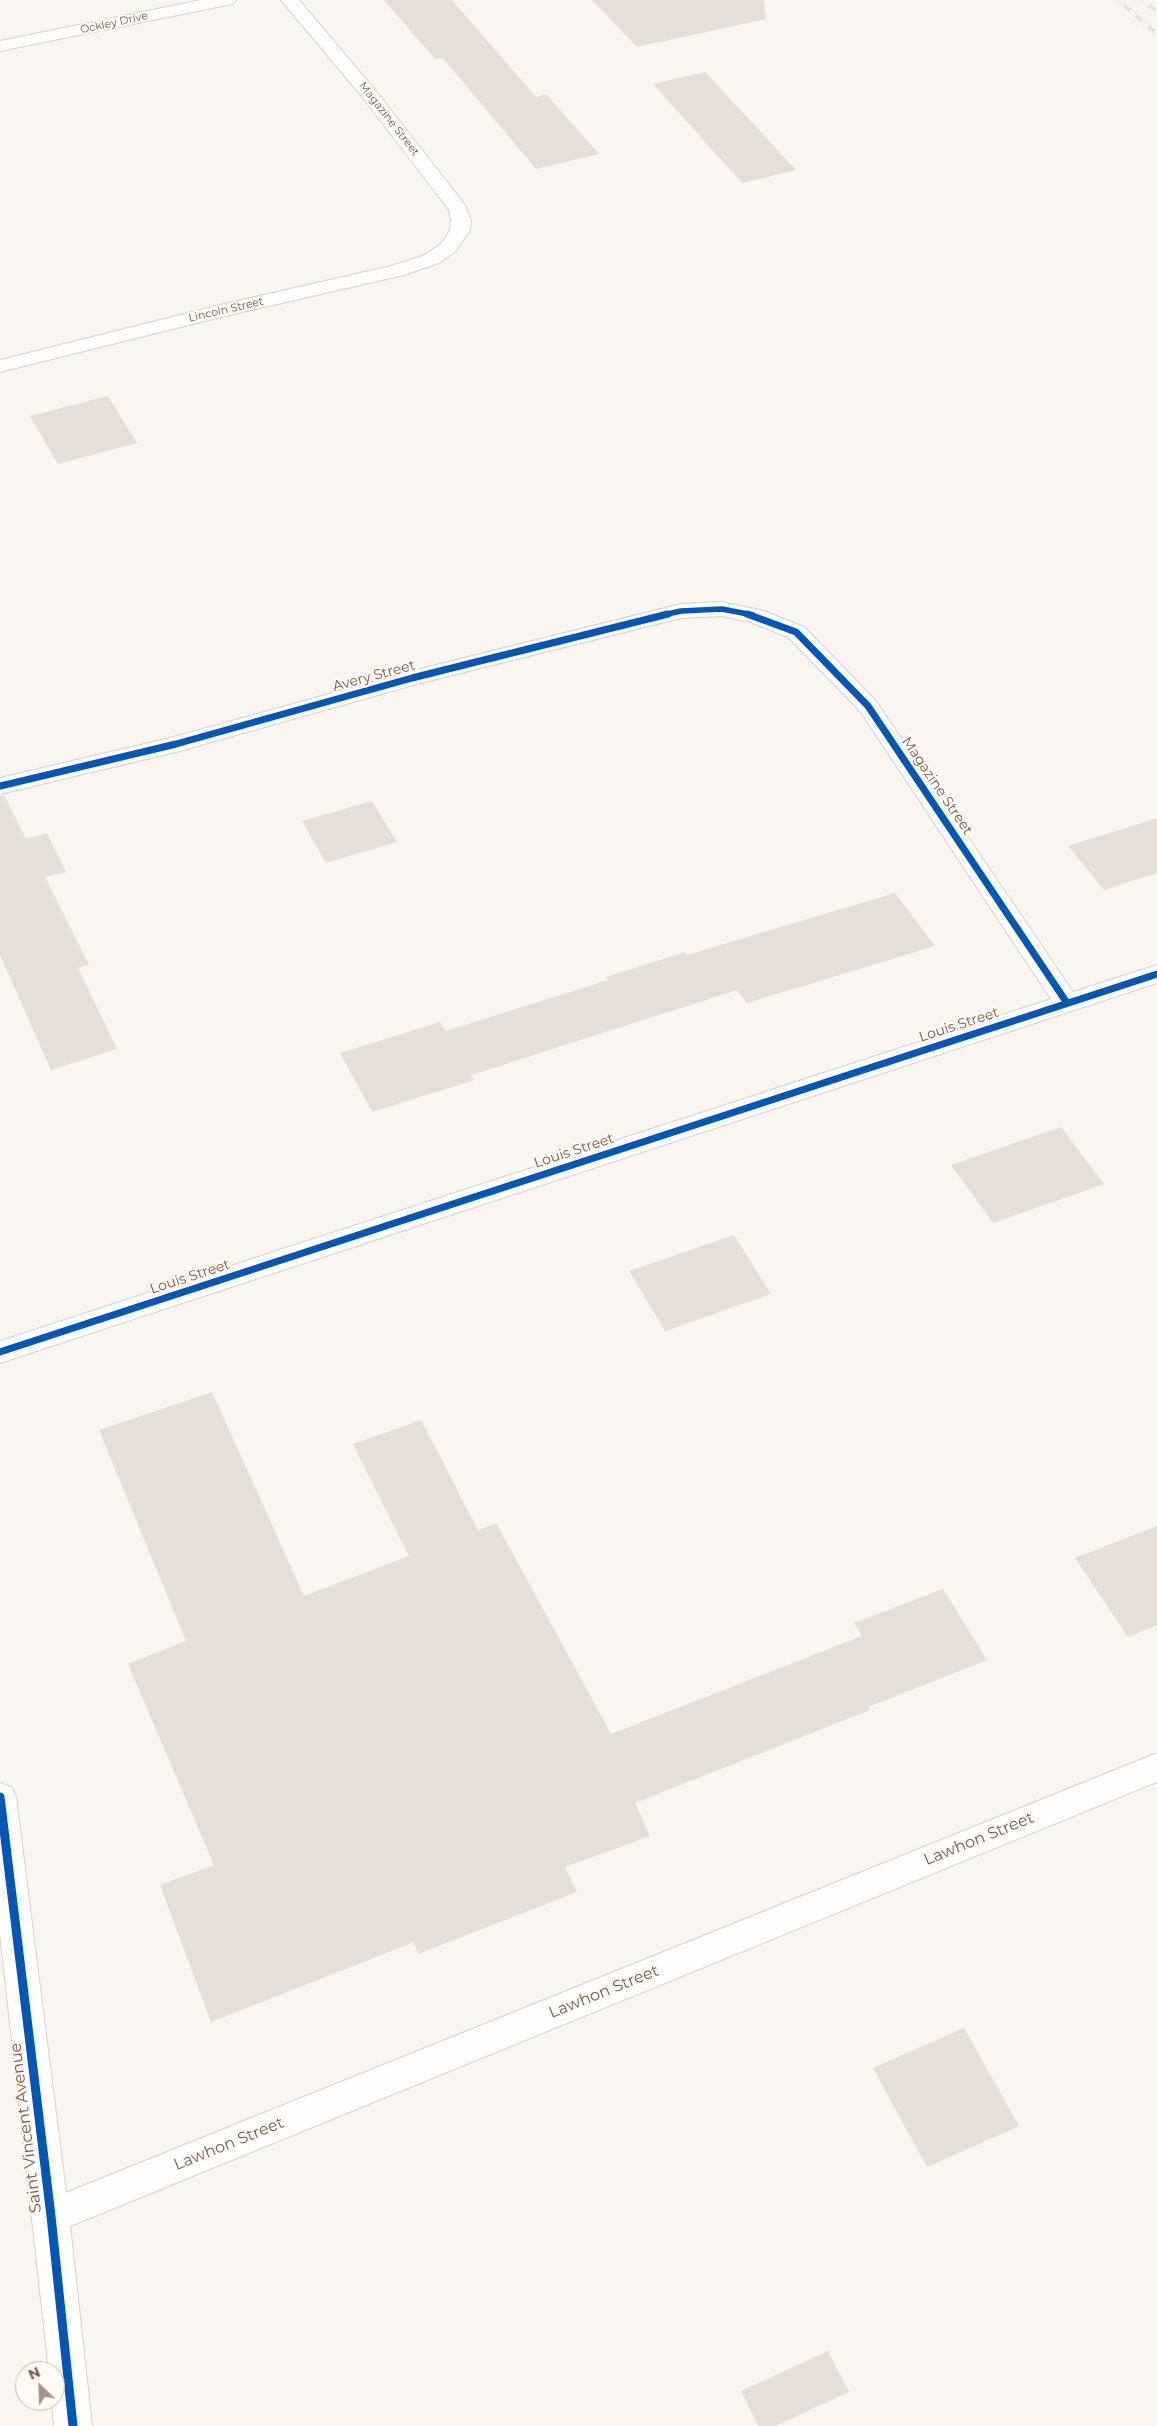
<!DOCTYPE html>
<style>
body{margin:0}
#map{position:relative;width:1157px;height:2426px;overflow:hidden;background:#f9f5f0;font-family:Montserrat,sans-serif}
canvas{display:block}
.north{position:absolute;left:15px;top:2361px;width:50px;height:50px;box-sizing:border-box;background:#fffaf3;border:1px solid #cabbb1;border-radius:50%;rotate:336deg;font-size:14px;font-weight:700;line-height:20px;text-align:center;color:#7a5c4d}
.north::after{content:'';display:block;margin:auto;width:18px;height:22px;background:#a69286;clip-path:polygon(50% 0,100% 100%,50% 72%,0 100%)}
</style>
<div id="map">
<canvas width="1157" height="2426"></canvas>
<div class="north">N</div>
</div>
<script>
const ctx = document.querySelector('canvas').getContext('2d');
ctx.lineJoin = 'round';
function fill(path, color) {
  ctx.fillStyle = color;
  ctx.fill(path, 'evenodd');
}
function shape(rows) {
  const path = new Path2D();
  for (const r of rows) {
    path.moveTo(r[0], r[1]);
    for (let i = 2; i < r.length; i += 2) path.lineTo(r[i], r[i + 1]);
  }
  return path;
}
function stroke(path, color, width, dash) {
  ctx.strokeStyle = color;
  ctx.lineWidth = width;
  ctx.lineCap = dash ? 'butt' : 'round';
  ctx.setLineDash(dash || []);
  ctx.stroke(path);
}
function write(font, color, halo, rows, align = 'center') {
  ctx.font = font + ' Montserrat,sans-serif';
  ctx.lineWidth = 4;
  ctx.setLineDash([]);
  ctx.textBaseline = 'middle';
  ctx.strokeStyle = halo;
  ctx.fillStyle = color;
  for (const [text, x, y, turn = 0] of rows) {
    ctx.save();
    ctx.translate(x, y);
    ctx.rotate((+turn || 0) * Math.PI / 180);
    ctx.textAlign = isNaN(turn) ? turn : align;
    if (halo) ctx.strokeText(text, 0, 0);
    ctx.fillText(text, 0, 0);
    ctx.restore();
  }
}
const building = shape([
 [384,0,452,0,536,97,546,94,599,154,536,169,443,58,435,59],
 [592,0,764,0,766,19,637,47],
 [705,72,796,170,742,183,653,84],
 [108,396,137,443,58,464,30,416],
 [4,795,26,839,47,833,66,872,45,877,89,965,78,968,117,1049,51,1070,0,955,0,796],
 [372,801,397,842,326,863,302,821],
 [1157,818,1157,873,1104,890,1068,846],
 [895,893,935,946,747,1003,737,990,471,1075,474,1080,372,1112,340,1053,440,1022,446,1031,608,980,606,977,685,952,687,955],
 [1061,1127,1104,1184,993,1223,951,1165],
 [734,1235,771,1294,665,1331,629,1271],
 [212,1392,304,1596,409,1556,353,1444,421,1420,478,1530,496,1523,611,1734,862,1636,854,1623,943,1589,987,1660,868,1707,870,1710,635,1803,650,1836,565,1867,577,1892,418,1954,414,1942,211,2022,160,1885,214,1865,128,1664,186,1641,99,1430],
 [1157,1526,1157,1625,1128,1637,1075,1558],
 [964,2028,1019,2126,927,2167,873,2068],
 [828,2351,849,2392,775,2426,758,2426,741,2391]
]);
const street = shape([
 [281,0,299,0,376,91,465,205,471,220,470,230,456,251,439,263,404,275,221,317,0,372,0,360,220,305,391,266,425,255,442,243,450,230,451,220,449,210,364,99,281,0],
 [722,602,764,611,804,627,876,701,1073,992,1157,965,1157,983,0,1363,0,1341,1051,999,860,711,788,637,750,622,722,616,681,618,417,684,176,752,0,794,0,778,174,737,412,671,681,604,722,602],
 [1157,1753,1157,1782,51,2234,38,2228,33,2216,38,2204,1157,1753]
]);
const secondary = shape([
 [201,0,236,0,233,4,227,5,0,51,0,41,201,0],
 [0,1783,11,1787,16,1797,69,2216,92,2426,54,2426,52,2401,55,2401,55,2371,49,2371,0,1934,0,1783]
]);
const rail = shape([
 [1118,0,1157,34],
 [1143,0,1157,12]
]);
const cyclewayFar2 = shape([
 [663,615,681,611,722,609,753,615]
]);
const cyclewayFar1 = shape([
 [747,614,796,632,868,706,1067,1003],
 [0,786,176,744,412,678,668,614],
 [0,1352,1157,974]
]);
const cycleway = shape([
 [0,1797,51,2216,73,2426]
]);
const farStreetnames = [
 ["Ockley Drive",114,23,-12],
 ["Magazine Street",389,119,52],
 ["Lincoln Street",226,310,-13]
];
const streetNames = [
 ["Avery Street",374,676,-15],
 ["Magazine Street",937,786,56],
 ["Louis Street",959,1025,-18],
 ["Louis Street",574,1151,-18],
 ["Louis Street",190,1277,-18]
];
const nearStreetnames = [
 ["Lawhon Street",979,1839,-22],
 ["Lawhon Street",604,1992,-22],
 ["Saint Vincent Avenue",26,2128,-97],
 ["Lawhon Street",229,2144,-22]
];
fill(building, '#e6ded7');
stroke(street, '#d7d1cb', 2);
stroke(secondary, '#d9d2cb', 2);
fill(street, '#fefefd');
fill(secondary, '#fefefd');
stroke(rail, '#e6e3e7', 4);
stroke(rail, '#fffaf3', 2.5, [8]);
stroke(cyclewayFar2, '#0057b8', 5.5);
stroke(cyclewayFar1, '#0057b8', 7);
stroke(cycleway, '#0057b8', 9);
write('11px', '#7a5c4d', '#fffaf3', farStreetnames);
write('14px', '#7a5c4d', '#fffaf3', streetNames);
write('16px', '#7a5c4d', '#fffaf3', nearStreetnames);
</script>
